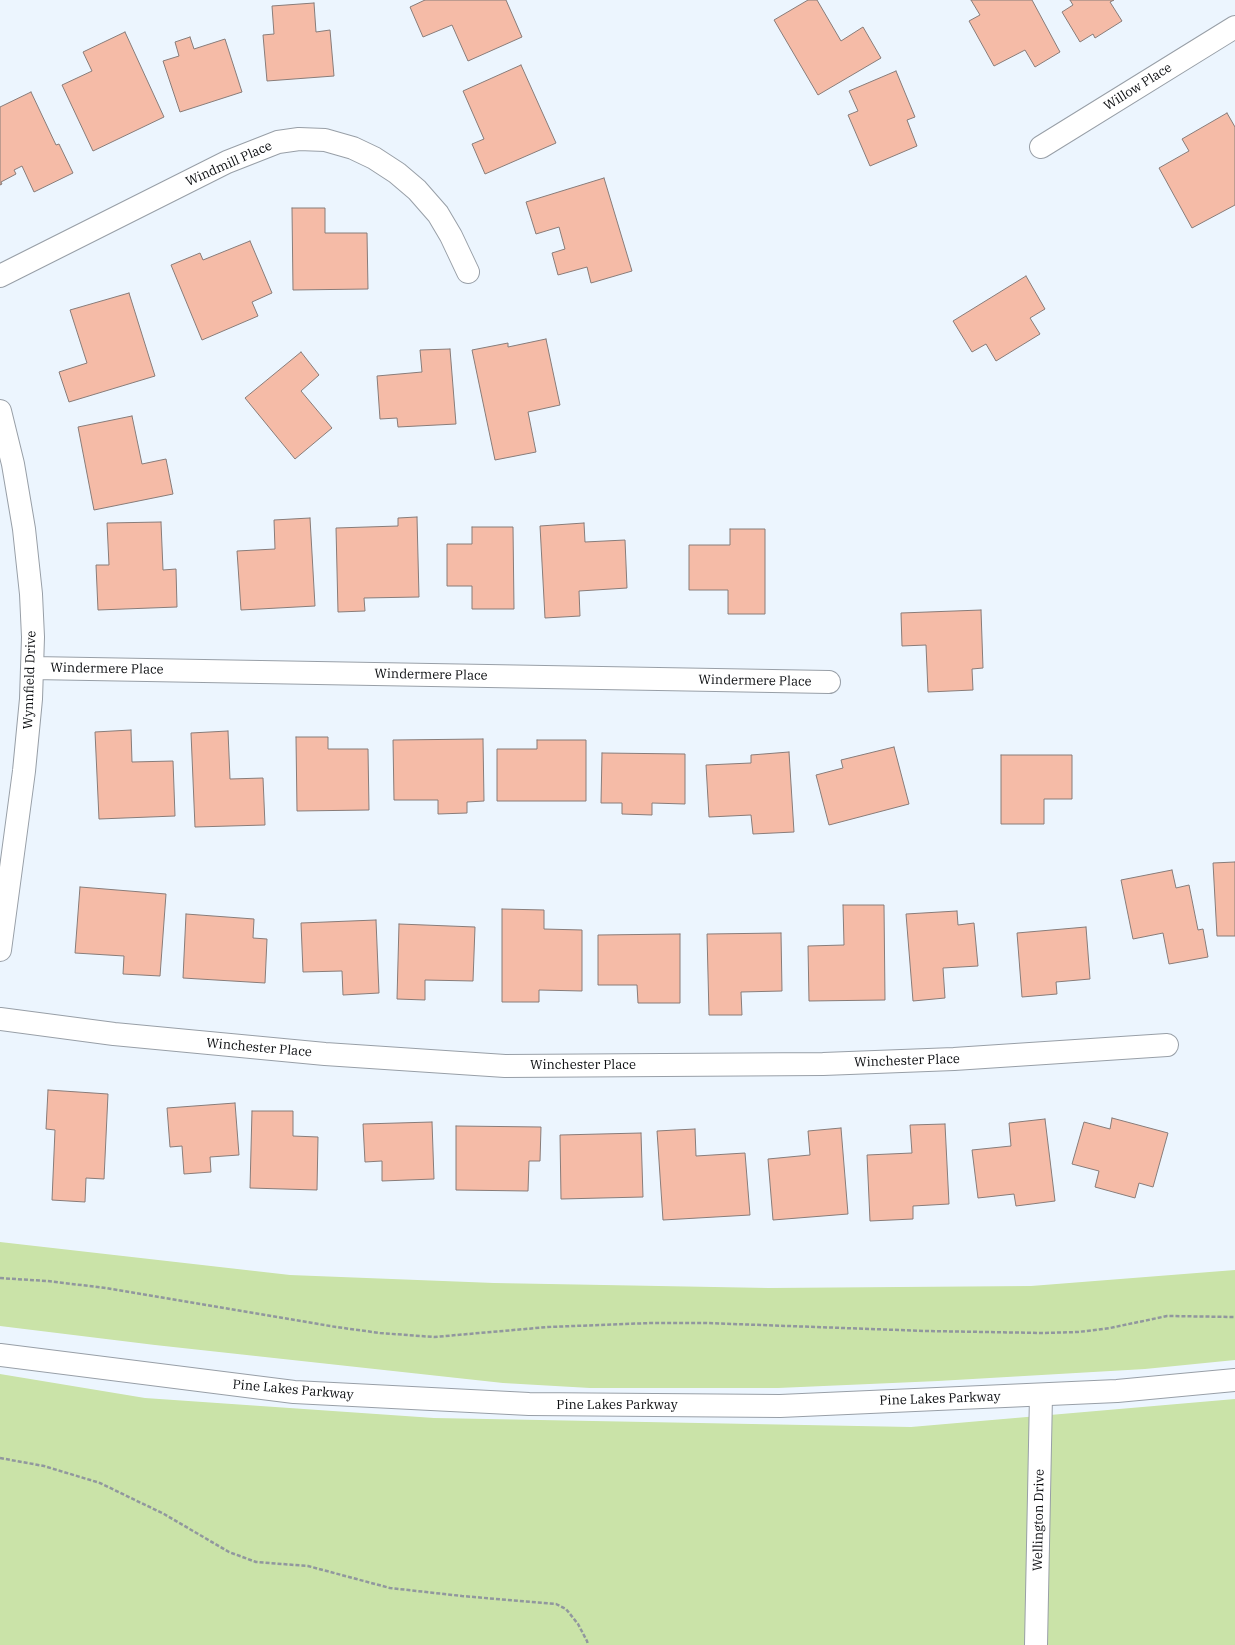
<!DOCTYPE html>
<style>
body{margin:0}
canvas{display:block;background:#ecf5fe}
</style>
<canvas width="1235" height="1645"></canvas>
<script>
const ctx = document.querySelector('canvas').getContext('2d');
ctx.lineJoin = 'round';
function fill(path, color) {
  ctx.fillStyle = color;
  ctx.fill(path, 'evenodd');
}
function shape(rows) {
  const path = new Path2D();
  for (const r of rows) {
    path.moveTo(r[0], r[1]);
    for (let i = 2; i < r.length; i += 2) path.lineTo(r[i], r[i + 1]);
  }
  return path;
}
function stroke(path, color, width, dash) {
  ctx.strokeStyle = color;
  ctx.lineWidth = width;
  ctx.lineCap = dash ? 'butt' : 'round';
  ctx.setLineDash(dash || []);
  ctx.stroke(path);
}
function write(font, color, halo, rows, align = 'center') {
  ctx.font = font + ' "IBM Plex Serif",serif';
  ctx.lineWidth = 3;
  ctx.setLineDash([]);
  ctx.textBaseline = 'middle';
  ctx.strokeStyle = halo;
  ctx.fillStyle = color;
  for (const [text, x, y, turn = 0] of rows) {
    ctx.save();
    ctx.translate(x, y);
    ctx.rotate((+turn || 0) * Math.PI / 180);
    ctx.textAlign = isNaN(turn) ? turn : align;
    if (halo) ctx.strokeText(text, 0, 0);
    ctx.fillText(text, 0, 0);
    ctx.restore();
  }
}
const green = shape([
 [0,1242,290,1275,494,1283,769,1288,1031,1286,1235,1270,1235,1360,1145,1369,938,1381,778,1388,590,1388,503,1383,155,1345,0,1326],
 [0,1374,145,1398,434,1418,911,1427,1235,1399,1235,1645,0,1645]
]);
const building = shape([
 [425,0,506,0,522,37,468,61,452,25,423,37,410,7,425,0],
 [808,0,817,0,841,41,863,27,881,58,818,95,774,20,808,0],
 [971,0,1032,0,1060,52,1035,67,1025,50,994,66,969,21,980,15,971,0],
 [1070,0,1114,0,1110,2,1122,21,1095,38,1093,34,1080,42,1062,12,1073,5,1070,0],
 [314,3,316,32,330,30,334,76,267,81,263,35,274,34,272,6,314,3],
 [125,32,164,117,93,151,62,85,92,71,83,52,125,32],
 [190,37,194,49,225,39,242,92,180,112,163,61,179,56,175,42,190,37],
 [521,65,556,143,485,174,472,144,484,139,463,91,521,65],
 [896,71,915,117,907,120,917,146,870,166,848,115,858,111,849,91,896,71],
 [31,92,56,145,59,144,73,173,34,192,22,166,14,170,16,174,1,182,2,184,0,185,0,107,31,92],
 [1227,113,1235,127,1235,205,1192,228,1159,168,1189,151,1182,139,1227,113],
 [604,178,632,271,591,283,587,267,558,275,552,253,565,249,559,227,536,234,526,202,604,178],
 [292,208,325,208,325,233,367,233,368,289,293,290,292,208],
 [250,241,272,293,252,302,258,316,202,340,171,265,200,253,203,260,250,241],
 [1026,276,1045,309,1030,318,1040,334,996,361,986,344,972,352,953,321,1026,276],
 [129,293,155,376,69,402,59,372,87,363,70,310,129,293],
 [546,339,560,405,528,412,536,452,495,460,472,350,508,343,508,347,546,339],
 [450,349,456,424,398,427,397,418,380,419,377,376,422,372,420,350,450,349],
 [301,352,319,375,301,391,332,428,295,459,245,398,301,352],
 [132,416,142,464,166,459,173,494,94,510,78,427,132,416],
 [417,517,419,597,364,598,365,611,338,612,336,528,398,526,398,518,417,517],
 [310,518,315,606,241,610,237,551,275,549,274,520,310,518],
 [161,522,163,570,176,569,177,607,98,610,96,565,109,565,107,523,161,522],
 [584,523,585,542,625,540,627,588,579,591,580,616,545,618,540,526,584,523],
 [472,527,513,527,514,609,472,609,472,586,447,586,447,544,472,544,472,527],
 [730,529,765,529,765,614,728,614,728,590,689,590,689,545,730,545,730,529],
 [981,610,983,668,972,669,973,690,928,692,926,645,902,646,901,613,981,610],
 [131,730,132,762,173,761,175,816,99,819,95,732,131,730],
 [228,731,230,779,263,778,265,825,195,827,191,733,228,731],
 [296,737,328,737,328,749,368,749,369,810,297,811,296,737],
 [483,739,484,801,467,802,467,813,438,814,438,800,394,800,393,740,483,739],
 [537,740,586,740,586,801,497,801,497,749,537,749,537,740],
 [894,747,909,804,829,825,816,775,843,768,841,760,894,747],
 [789,752,794,832,753,834,751,815,709,817,706,765,751,763,751,755,789,752],
 [602,753,685,754,685,804,652,803,652,815,622,814,622,803,601,803,602,753],
 [1001,755,1072,755,1072,799,1044,799,1044,824,1001,824,1001,755],
 [1235,862,1235,936,1217,936,1213,863,1235,862],
 [1172,870,1176,888,1189,885,1198,930,1203,929,1208,957,1169,964,1163,933,1133,939,1121,880,1172,870],
 [80,887,166,894,160,976,123,974,124,956,75,953,80,887],
 [843,905,884,905,885,1000,809,1001,808,946,844,945,843,905],
 [502,909,544,910,544,929,582,930,582,991,539,990,539,1002,502,1002,502,909],
 [957,911,958,925,974,923,978,966,943,968,945,998,913,1001,906,914,957,911],
 [186,914,254,919,253,938,267,939,265,983,183,978,186,914],
 [376,920,379,993,343,995,342,971,303,972,301,923,376,920],
 [399,924,475,927,473,981,425,980,425,1000,397,999,399,924],
 [1086,927,1090,979,1056,982,1057,994,1022,997,1017,933,1086,927],
 [781,933,782,991,741,992,742,1015,709,1015,707,934,781,933],
 [680,934,680,1003,638,1003,637,985,598,985,598,935,680,934],
 [48,1090,108,1094,104,1179,86,1178,85,1202,52,1200,55,1130,46,1129,48,1090],
 [235,1103,239,1155,210,1157,211,1172,184,1174,182,1146,170,1147,167,1108,235,1103],
 [252,1111,293,1111,293,1136,318,1137,317,1190,250,1188,252,1111],
 [1112,1118,1168,1133,1153,1187,1139,1183,1135,1198,1095,1187,1099,1171,1072,1164,1084,1122,1110,1129,1112,1118],
 [1045,1119,1055,1201,1016,1206,1014,1194,978,1198,972,1150,1011,1146,1009,1123,1045,1119],
 [432,1122,434,1179,382,1181,382,1161,365,1162,363,1124,432,1122],
 [945,1124,949,1204,913,1206,913,1219,870,1221,867,1155,912,1153,910,1125,945,1124],
 [456,1126,541,1127,540,1161,529,1161,528,1191,456,1190,456,1126],
 [841,1128,848,1214,773,1220,768,1159,810,1155,808,1131,841,1128],
 [695,1129,696,1156,745,1153,750,1215,663,1220,657,1131,695,1129],
 [641,1133,643,1197,561,1199,560,1135,641,1133]
]);
const path = shape([
 [0,1278,47,1281,106,1288,336,1327,380,1333,434,1337,548,1327,651,1323,706,1323,926,1331,1043,1333,1078,1332,1110,1328,1167,1316,1235,1317],
 [0,1458,44,1466,100,1483,164,1514,229,1552,256,1562,308,1566,390,1588,462,1596,556,1604,566,1609,578,1624,587,1641,588,1645]
]);
const street = shape([
 [1041,147,1235,27],
 [0,276,227,162,278,142,299,139,325,140,353,148,374,158,397,173,417,190,438,214,451,236,468,272],
 [0,411,13,464,24,529,31,594,33,637,31,699,24,771,0,950],
 [33,668,829,682],
 [0,1019,114,1034,325,1054,505,1066,823,1064,954,1059,1167,1045],
 [1036,1645,1041,1395]
]);
const secondary = shape([
 [0,1355,294,1392,529,1404,780,1406,1117,1391,1235,1380]
]);
const streetNames = [
 ["Willow Place",1138,87,-32],
 ["Windmill Place",229,164,-24],
 ["Windermere Place",107,669,1],
 ["Windermere Place",431,675,1],
 ["Wynnfield Drive",30,680,-88],
 ["Windermere Place",755,681,1],
 ["Winchester Place",259,1048,5],
 ["Winchester Place",907,1061,-2],
 ["Winchester Place",583,1065],
 ["Pine Lakes Parkway",293,1390,5],
 ["Pine Lakes Parkway",940,1399,-2],
 ["Pine Lakes Parkway",617,1405],
 ["Wellington Drive",1039,1520,-89]
];
fill(green, '#cae3a8');
fill(building, '#f5bba7');
stroke(building, '#887c79', 1);
stroke(street, '#989fa7', 24);
stroke(secondary, '#989fa7', 24);
stroke(path, '#91979e', 2.5, [4, 2]);
stroke(street, '#fff', 22);
stroke(secondary, '#fff', 22);
write('13px', '#0a0c0f', '#fff', streetNames);
</script>
